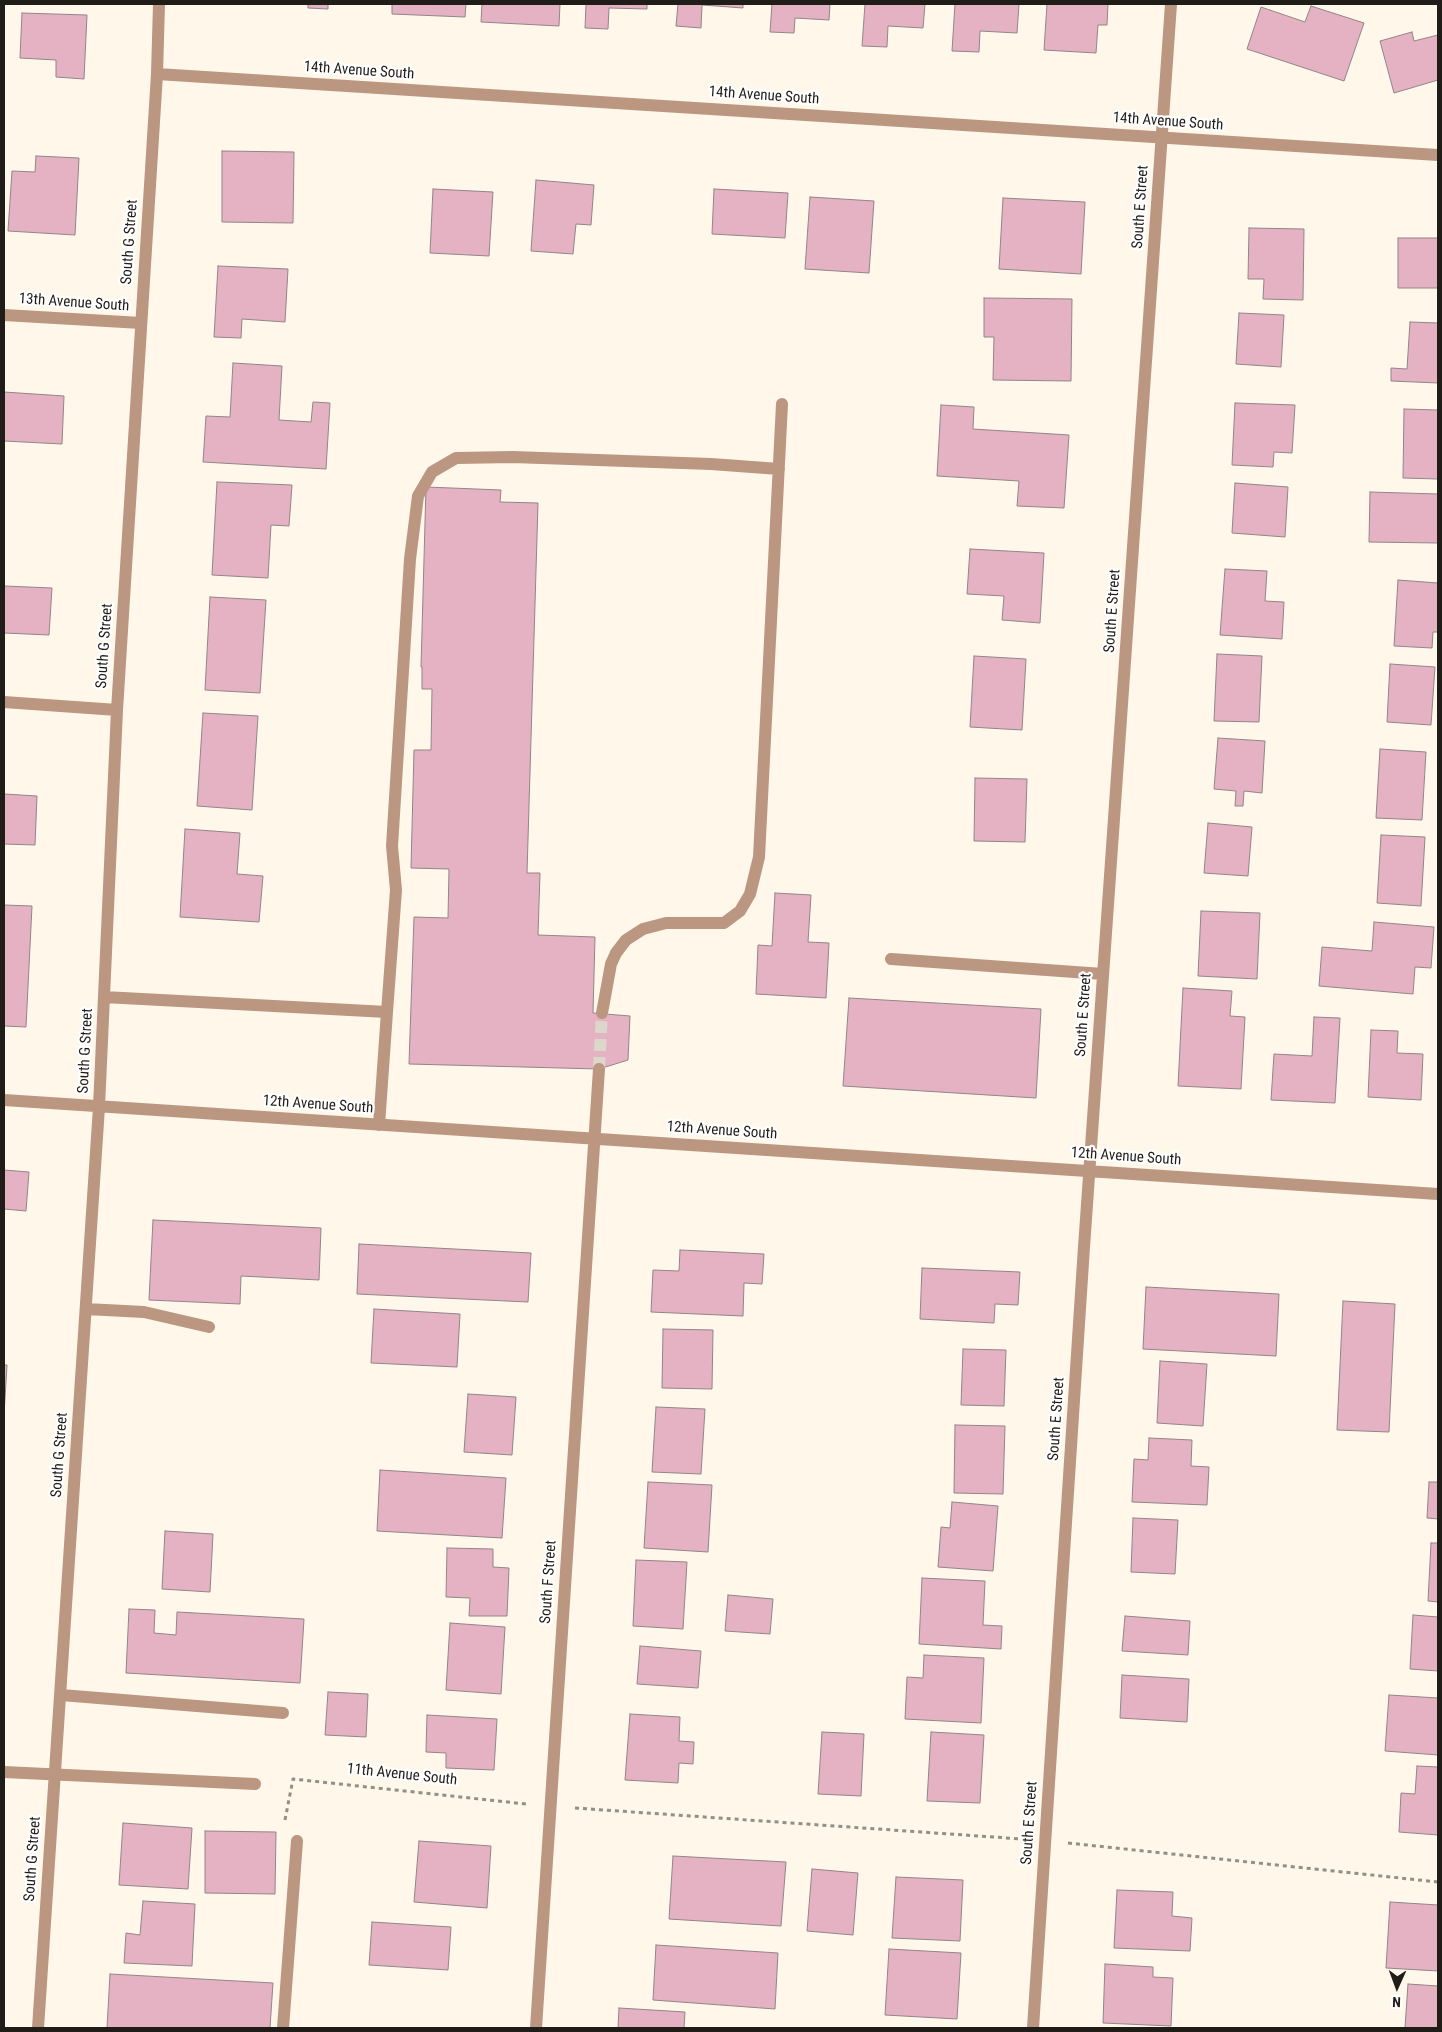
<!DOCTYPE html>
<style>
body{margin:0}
#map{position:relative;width:1442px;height:2032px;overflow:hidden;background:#fef7ea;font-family:"Roboto Condensed",sans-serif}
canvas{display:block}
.frame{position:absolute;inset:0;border:5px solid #201d19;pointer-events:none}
.north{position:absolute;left:1372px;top:1962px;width:50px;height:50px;-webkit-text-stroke:4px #fff;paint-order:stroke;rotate:182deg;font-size:14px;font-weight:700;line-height:20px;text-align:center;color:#201d19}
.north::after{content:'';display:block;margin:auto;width:18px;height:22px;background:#201d19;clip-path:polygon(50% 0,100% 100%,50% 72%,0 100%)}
</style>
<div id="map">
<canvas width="1442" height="2032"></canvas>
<div class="frame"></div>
<div class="north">N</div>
</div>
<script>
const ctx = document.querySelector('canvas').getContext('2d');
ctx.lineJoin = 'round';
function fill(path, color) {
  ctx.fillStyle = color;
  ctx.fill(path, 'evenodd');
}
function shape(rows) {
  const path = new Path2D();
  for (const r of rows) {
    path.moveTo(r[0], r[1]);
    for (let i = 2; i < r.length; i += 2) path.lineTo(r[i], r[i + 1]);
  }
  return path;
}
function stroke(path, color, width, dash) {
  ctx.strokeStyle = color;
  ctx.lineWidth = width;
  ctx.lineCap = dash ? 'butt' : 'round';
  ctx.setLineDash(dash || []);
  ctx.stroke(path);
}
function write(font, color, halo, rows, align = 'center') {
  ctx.font = font + ' "Roboto Condensed",sans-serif';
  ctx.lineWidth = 4.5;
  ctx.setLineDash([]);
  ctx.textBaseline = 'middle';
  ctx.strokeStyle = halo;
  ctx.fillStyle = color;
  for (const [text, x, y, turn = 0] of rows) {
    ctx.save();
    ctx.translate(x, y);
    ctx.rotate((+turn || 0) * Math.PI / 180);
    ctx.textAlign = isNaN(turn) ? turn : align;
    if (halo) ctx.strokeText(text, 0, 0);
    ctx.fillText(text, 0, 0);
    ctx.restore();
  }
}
const building = shape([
 [308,4,328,4,328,9,308,8,308,4],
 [392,4,466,4,465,17,392,14,392,4],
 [482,4,560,4,559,26,481,22,482,4],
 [586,4,647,4,647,9,609,8,608,29,585,28,586,4],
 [678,4,743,4,743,8,702,5,701,28,676,26,678,4],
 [772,4,830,4,829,20,795,18,794,33,770,32,772,4],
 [865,4,925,4,923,28,888,26,887,47,862,46,865,4],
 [955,4,1019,4,1017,33,980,31,979,52,952,51,955,4],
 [1047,4,1108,4,1107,25,1098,25,1096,53,1044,50,1047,4],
 [1311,6,1364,23,1344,81,1247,49,1261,7,1305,22,1311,6],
 [22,13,87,15,84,79,56,77,56,60,20,58,22,13],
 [1412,32,1414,41,1438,35,1438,80,1394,93,1380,41,1412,32],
 [222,151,294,152,293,223,222,222,222,151],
 [36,156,79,158,75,235,8,231,12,171,35,172,36,156],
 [536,180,594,185,591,225,576,224,573,254,531,251,536,180],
 [433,189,493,192,489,256,430,253,433,189],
 [714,189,788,193,785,238,712,234,714,189],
 [810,197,874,201,869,273,805,269,810,197],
 [1003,198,1085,202,1081,274,999,269,1003,198],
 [1249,228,1304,229,1303,300,1263,299,1264,279,1248,279,1249,228],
 [1398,238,1438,238,1438,288,1398,288,1398,238],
 [218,266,288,269,285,322,242,319,241,338,214,337,218,266],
 [984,298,1072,299,1071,381,993,380,994,337,984,337,984,298],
 [1239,313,1284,315,1281,367,1236,364,1239,313],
 [1410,322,1438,323,1438,383,1391,381,1391,368,1407,369,1410,322],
 [233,363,282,366,279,420,311,422,313,402,330,403,326,469,203,462,206,416,230,417,233,363],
 [4,392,64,396,62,444,4,441,4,392],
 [1235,403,1295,405,1292,453,1274,452,1273,467,1232,465,1235,403],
 [941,405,974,407,973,429,1069,435,1064,508,1017,506,1019,481,937,476,941,405],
 [1404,409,1438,410,1438,479,1403,478,1404,409],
 [217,482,292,485,289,526,271,525,268,578,212,575,217,482],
 [1235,483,1288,487,1285,537,1232,533,1235,483],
 [426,487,501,490,500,502,538,503,527,873,540,873,538,935,595,937,593,1013,630,1016,628,1060,599,1069,409,1064,414,917,448,918,449,869,411,868,414,750,431,750,432,689,422,689,422,667,421,667,426,487],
 [1370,492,1438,494,1438,543,1369,542,1370,492],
 [970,549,1044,553,1040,623,1002,620,1004,596,967,594,970,549],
 [1225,569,1267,571,1265,601,1284,602,1282,639,1220,635,1225,569],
 [1398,580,1438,583,1438,632,1433,632,1432,648,1394,646,1398,580],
 [4,586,52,588,49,635,4,633,4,586],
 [210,597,266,600,260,693,205,690,210,597],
 [1217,654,1262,656,1259,722,1214,721,1217,654],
 [974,656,1026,659,1022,730,970,727,974,656],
 [1390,664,1435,667,1431,725,1387,722,1390,664],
 [203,713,258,716,252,810,197,806,203,713],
 [1218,738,1265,741,1262,793,1244,791,1243,806,1235,806,1236,791,1214,789,1218,738],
 [1380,749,1426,752,1422,820,1376,818,1380,749],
 [975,778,1027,779,1025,842,974,841,975,778],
 [4,794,37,796,35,845,4,844,4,794],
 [1208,823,1252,827,1248,876,1204,873,1208,823],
 [185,829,240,833,237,874,263,876,259,922,180,917,185,829],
 [1381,835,1425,837,1421,906,1377,903,1381,835],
 [775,893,811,895,808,942,829,943,826,998,756,994,758,945,772,946,775,893],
 [4,905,32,906,26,1027,4,1026,4,905],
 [1201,911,1260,913,1257,979,1198,976,1201,911],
 [1374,922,1434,927,1431,968,1415,967,1413,994,1319,986,1322,947,1372,951,1374,922],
 [1183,988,1232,991,1230,1016,1245,1017,1241,1089,1178,1086,1183,988],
 [849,998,1041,1009,1036,1098,843,1086,849,998],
 [1314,1017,1340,1018,1335,1103,1271,1100,1274,1054,1312,1056,1314,1017],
 [1371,1030,1398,1031,1397,1053,1423,1054,1421,1100,1368,1097,1371,1030],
 [4,1170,29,1172,26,1211,4,1209,4,1170],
 [153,1220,321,1228,319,1280,241,1276,240,1304,149,1300,153,1220],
 [359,1244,531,1253,528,1302,357,1294,359,1244],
 [680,1250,764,1254,762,1284,744,1283,743,1316,651,1312,653,1270,679,1271,680,1250],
 [922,1268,1020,1272,1018,1305,995,1304,994,1323,920,1319,922,1268],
 [1146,1287,1279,1294,1276,1356,1143,1349,1146,1287],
 [1343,1301,1395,1304,1389,1432,1337,1430,1343,1301],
 [374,1309,460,1314,457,1367,371,1363,374,1309],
 [663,1329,713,1330,712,1389,662,1388,663,1329],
 [963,1349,1006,1350,1004,1406,961,1405,963,1349],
 [1160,1361,1207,1364,1203,1426,1157,1423,1160,1361],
 [4,1365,7,1365,4,1415,4,1365],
 [468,1394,516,1397,512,1455,464,1452,468,1394],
 [656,1407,705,1409,701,1474,652,1472,656,1407],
 [955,1425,1005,1426,1003,1494,954,1493,955,1425],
 [1149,1438,1192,1440,1191,1466,1209,1467,1207,1505,1132,1502,1134,1459,1148,1460,1149,1438],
 [380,1470,506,1478,502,1538,377,1531,380,1470],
 [648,1482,712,1485,708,1552,644,1548,648,1482],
 [1429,1482,1438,1482,1438,1519,1427,1518,1429,1482],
 [952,1502,998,1506,993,1571,938,1567,941,1527,950,1528,952,1502],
 [1133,1518,1178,1520,1175,1574,1131,1572,1133,1518],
 [165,1531,213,1534,210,1592,162,1589,165,1531],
 [1431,1543,1438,1543,1438,1602,1428,1601,1431,1543],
 [447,1548,493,1549,493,1567,509,1568,507,1616,469,1616,470,1598,446,1597,447,1548],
 [636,1560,687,1562,683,1629,633,1626,636,1560],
 [922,1578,985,1581,983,1625,1002,1626,1001,1649,919,1644,922,1578],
 [728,1595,773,1599,770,1634,725,1631,728,1595],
 [129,1609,155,1610,154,1633,176,1635,177,1612,304,1619,300,1683,126,1673,129,1609],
 [1413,1615,1438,1617,1438,1671,1410,1669,1413,1615],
 [1125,1616,1190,1621,1188,1655,1122,1651,1125,1616],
 [450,1623,505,1627,501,1694,446,1690,450,1623],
 [640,1646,701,1651,698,1688,637,1684,640,1646],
 [924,1655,984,1658,981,1723,905,1719,907,1677,923,1678,924,1655],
 [1122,1675,1189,1679,1187,1722,1120,1718,1122,1675],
 [328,1692,368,1694,366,1737,325,1735,328,1692],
 [1389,1695,1438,1698,1438,1755,1385,1751,1389,1695],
 [630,1714,680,1717,679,1741,694,1742,693,1764,679,1763,678,1783,625,1780,630,1714],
 [427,1715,497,1719,494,1770,446,1768,446,1753,426,1752,427,1715],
 [822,1732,864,1734,861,1796,818,1794,822,1732],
 [931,1732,984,1735,980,1803,927,1801,931,1732],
 [1417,1766,1438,1767,1438,1835,1399,1832,1401,1793,1415,1794,1417,1766],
 [123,1823,192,1828,188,1889,119,1885,123,1823],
 [205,1831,276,1832,275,1894,205,1893,205,1831],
 [419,1841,491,1846,487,1908,414,1902,419,1841],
 [673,1856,786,1862,781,1926,669,1919,673,1856],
 [812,1869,858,1873,853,1935,807,1931,812,1869],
 [896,1877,963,1880,960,1941,892,1938,896,1877],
 [1117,1890,1173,1892,1172,1916,1192,1918,1190,1951,1114,1948,1117,1890],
 [143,1901,195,1904,192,1966,124,1963,126,1933,140,1935,143,1901],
 [1390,1902,1438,1905,1438,1971,1386,1968,1390,1902],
 [372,1922,451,1927,448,1970,369,1965,372,1922],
 [656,1945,778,1953,775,2009,653,2000,656,1945],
 [889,1949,961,1953,957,2019,885,2015,889,1949],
 [1105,1964,1153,1967,1153,1977,1173,1978,1171,2026,1103,2023,1105,1964],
 [110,1974,273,1983,270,2028,107,2028,110,1974],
 [1408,1984,1438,1986,1438,2028,1405,2028,1408,1984],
 [619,2008,685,2012,684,2028,618,2028,619,2008]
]);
const minorTunnel = shape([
 [599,1069,602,1013]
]);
const path = shape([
 [575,1808,1022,1839],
 [285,1820,293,1779,526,1804],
 [1068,1843,1438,1882]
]);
const minor = shape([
 [157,74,1438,155],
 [4,315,141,323],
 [4,702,117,710],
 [891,959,1103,974],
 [104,997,387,1012,379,1125],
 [387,1012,396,890,392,846,410,559,418,496,432,472,456,458,513,457,711,464,779,469],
 [602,1013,611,964,616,953,626,940,643,929,666,923,724,923,740,911,750,894,759,857,782,404],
 [4,1100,1438,1194],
 [86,1309,144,1312,209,1327],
 [61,1695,283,1713],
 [4,1772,255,1784],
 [38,2028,99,1107,117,710,157,74,159,4],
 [283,2028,297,1841],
 [536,2028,599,1069],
 [1033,2028,1084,1247,1171,4]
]);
const streetNames = [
 ["14th Avenue South",359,71,4],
 ["14th Avenue South",764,96,4],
 ["14th Avenue South",1168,122,4],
 ["South E Street",1141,207,-86],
 ["South G Street",130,242,-86],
 ["13th Avenue South",74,303,4],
 ["South E Street",1113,611,-86],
 ["South G Street",105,646,-86],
 ["South E Street",1084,1015,-86],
 ["South G Street",86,1051,-87],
 ["12th Avenue South",318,1105,4],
 ["12th Avenue South",722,1131,4],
 ["12th Avenue South",1126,1157,4],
 ["South E Street",1057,1419,-86],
 ["South G Street",60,1455,-86],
 ["South F Street",549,1582,-86],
 ["11th Avenue South",402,1775,6],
 ["South E Street",1030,1823,-86],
 ["South G Street",33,1859,-86]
];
fill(building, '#e4b2c2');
stroke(building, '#938489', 1);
stroke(minorTunnel, '#ddd6cb', 12, [12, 6]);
stroke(path, '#948f86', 3, [4, 4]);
stroke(minor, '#bb9680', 12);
write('15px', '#201d19', '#fff', streetNames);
</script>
